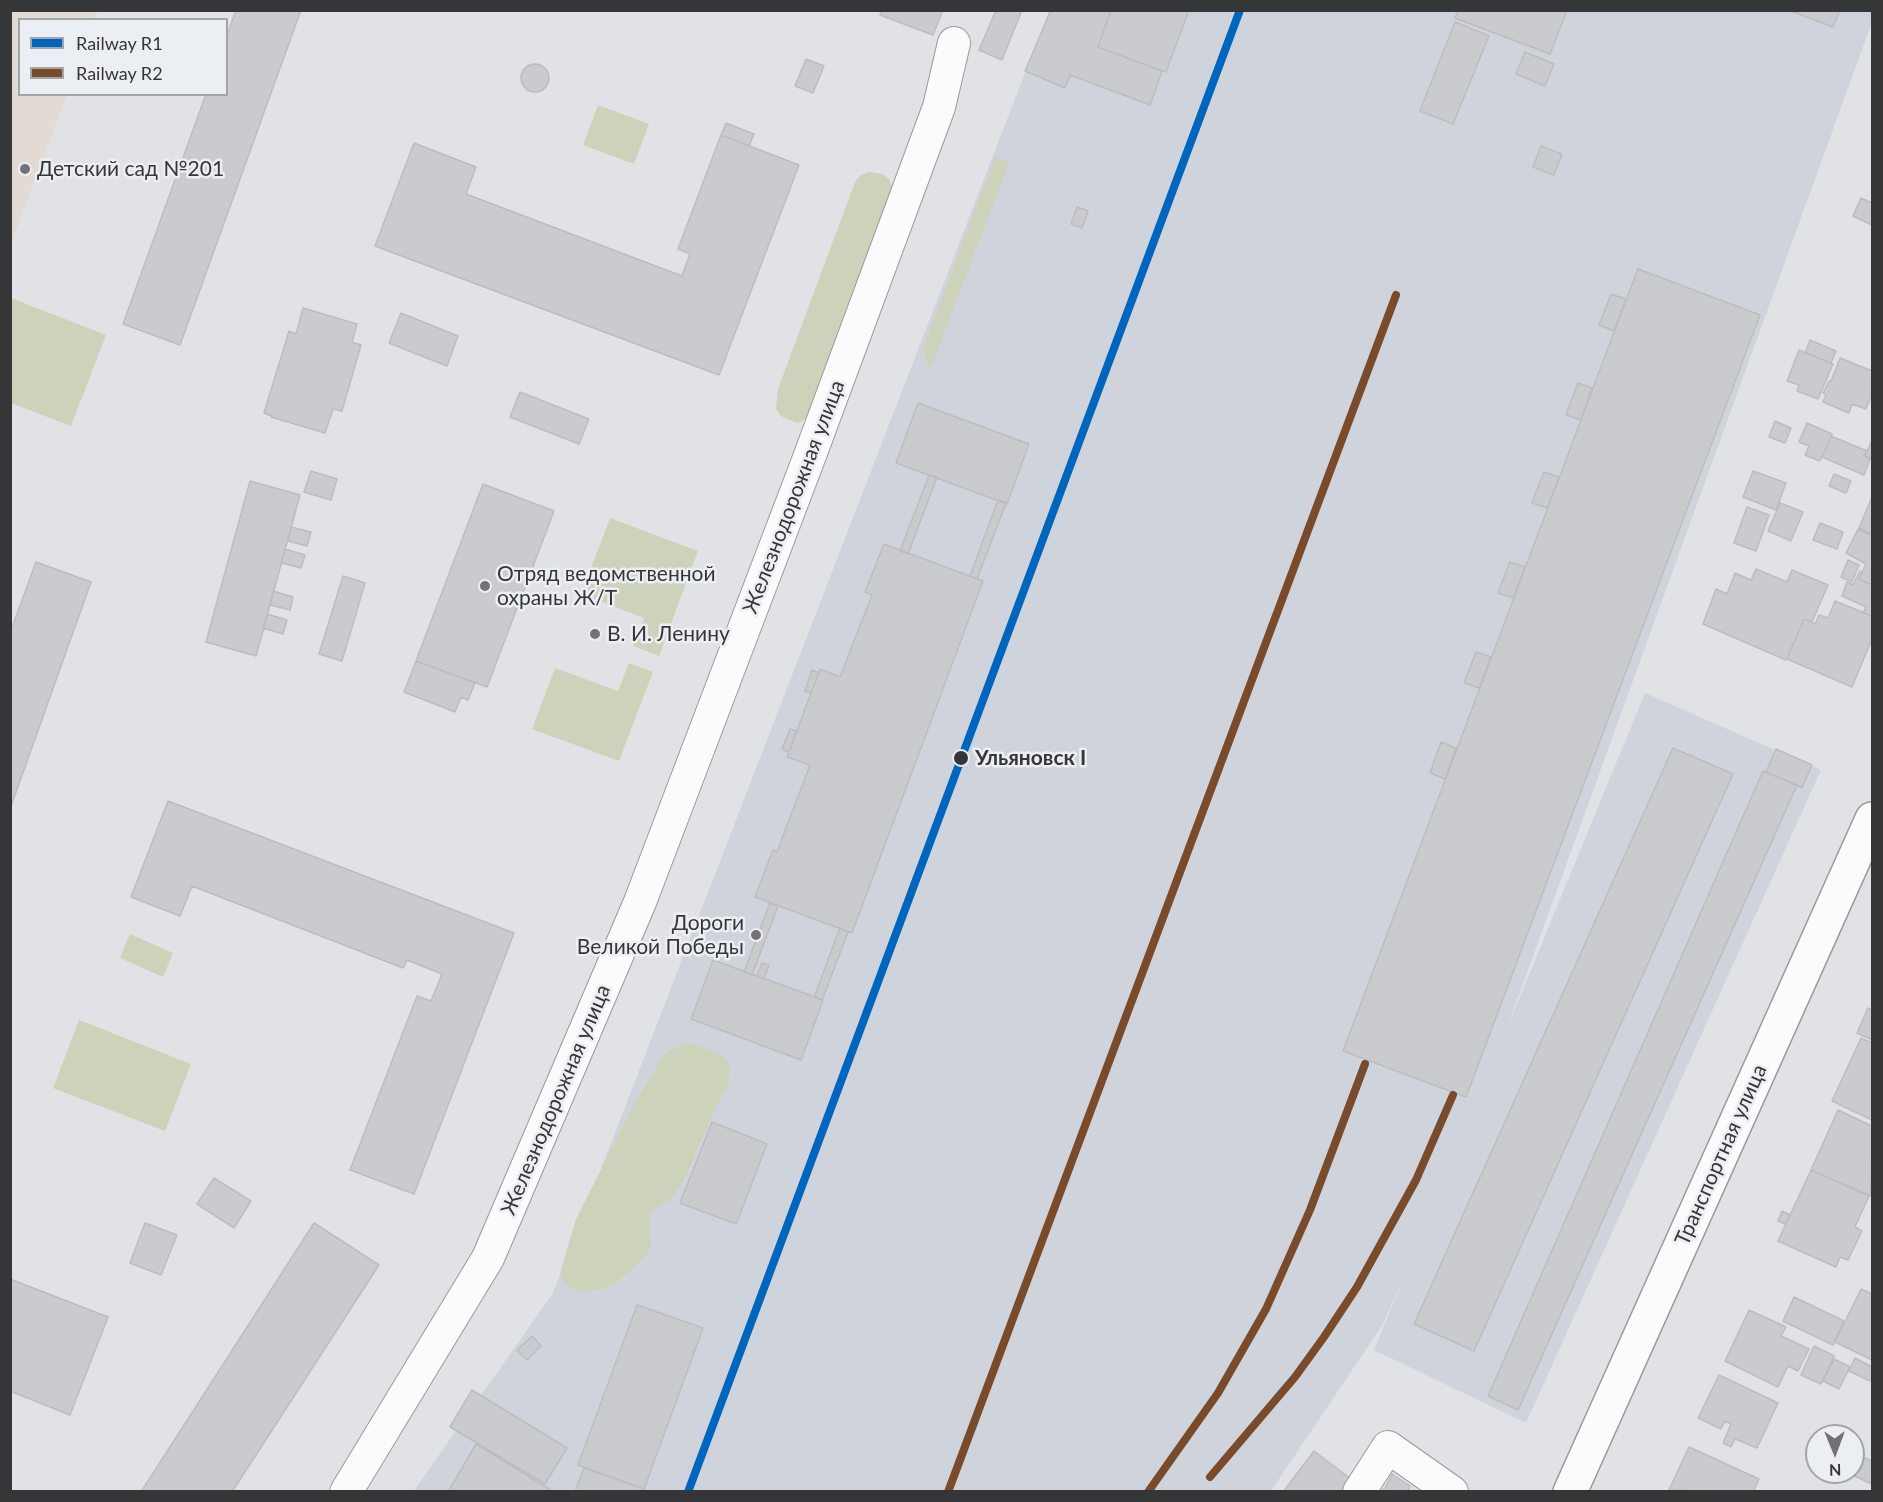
<!DOCTYPE html>
<meta charset="utf-8">
<style>
body{margin:0}
#map{position:relative;width:1883px;height:1502px;overflow:hidden;background:#e0e2e5;font-family:Lato,sans-serif}
canvas{display:block}
.frame{position:absolute;inset:0;border:12px solid #343638;pointer-events:none}
.legend{position:absolute;left:18px;top:18px;width:210px;height:78px;box-sizing:border-box;background:#ebeff4;border:2px solid #a2a5a9;margin:0;padding:8px 10px;list-style:none;font-size:18px;color:#343638}
.legend li{display:flex;align-items:center;gap:12px;height:30px}
.legend b{width:30px;border:2px solid #a2a5a9}
.north{position:absolute;left:1805px;top:1424px;width:60px;height:60px;box-sizing:border-box;background:#ebeff4;border:2px solid #a2a5a9;border-radius:50%;rotate:179deg;font-size:16px;font-weight:700;line-height:24px;text-align:center;color:#343638}
.north::after{content:'';display:block;margin:auto;width:21px;height:27px;background:#707275;clip-path:polygon(50% 0,100% 100%,50% 72%,0 100%)}
</style>
<div id="map">
<canvas width="1883" height="1502"></canvas>
<div class="frame"></div>
<ul class="legend">
<li><b style="height:8px;background:#0065bd"></b>Railway R1</li>
<li><b style="height:8px;background:#7a4b2a"></b>Railway R2</li>
</ul>
<div class="north">N</div>
</div>
<script>
const ctx = document.querySelector('canvas').getContext('2d');
ctx.lineJoin = 'round';
function fill(path, color) {
  ctx.fillStyle = color;
  ctx.fill(path, 'evenodd');
}
function shape(rows) {
  const path = new Path2D();
  for (const r of rows) {
    if (r.length === 3) {
      path.moveTo(r[0] + r[2], r[1]);
      path.arc(r[0], r[1], r[2], 0, 2 * Math.PI);
      continue;
    }
    path.moveTo(r[0], r[1]);
    for (let i = 2; i < r.length; i += 2) path.lineTo(r[i], r[i + 1]);
  }
  return path;
}
function stroke(path, color, width, dash) {
  ctx.strokeStyle = color;
  ctx.lineWidth = width;
  ctx.lineCap = dash ? 'butt' : 'round';
  ctx.setLineDash(dash || []);
  ctx.stroke(path);
}
function write(font, color, halo, rows, align = 'center') {
  ctx.font = font + ' Lato,sans-serif';
  ctx.lineWidth = 5;
  ctx.setLineDash([]);
  ctx.textBaseline = 'middle';
  ctx.strokeStyle = halo;
  ctx.fillStyle = color;
  for (const [text, x, y, turn = 0] of rows) {
    ctx.save();
    ctx.translate(x, y);
    ctx.rotate((+turn || 0) * Math.PI / 180);
    ctx.textAlign = isNaN(turn) ? turn : align;
    if (halo) ctx.strokeText(text, 0, 0);
    ctx.fillText(text, 0, 0);
    ctx.restore();
  }
}
const built = shape([
 [1049,11,1872,11,1872,22,1507,1028,1645,693,1821,770,1526,1423,1374,1350,1407,1270,1383,1324,1271,1491,413,1492,553,1293]
]);
const education = shape([
 [11,10,98,11,95,19,20,20,20,94,67,95,11,244]
]);
const green = shape([
 [598,105,649,124,634,164,583,145],
 [995,157,1009,163,930,370,923,348],
 [869,172,883,174,889,179,892,187,892,197,809,417,798,423,789,420,781,416,776,409,778,389,855,182,861,175],
 [11,298,106,335,71,426,11,403],
 [610,518,698,551,659,656,633,646,644,618,581,594],
 [629,663,653,672,619,761,532,729,555,668,618,691],
 [130,934,173,953,163,977,120,958],
 [79,1020,191,1064,165,1131,53,1088],
 [686,1044,695,1044,723,1056,730,1065,728,1085,715,1109,684,1180,671,1199,659,1206,651,1214,649,1223,651,1244,646,1256,615,1284,604,1289,586,1292,572,1289,564,1283,560,1273,576,1219,632,1108,663,1056,674,1048]
]);
const building = shape([
 [236,10,301,10,180,345,123,324,206,94,226,94,226,38,236,10],
 [882,10,943,10,933,35,880,15,882,10],
 [996,10,1022,10,1002,60,979,50,996,10],
 [1051,10,1111,10,1098,47,1162,71,1150,105,1070,75,1065,88,1025,71,1051,10],
 [1111,10,1189,10,1166,72,1098,47,1111,10],
 [1458,10,1567,10,1550,54,1455,18,1458,10],
 [1788,10,1840,10,1833,27,1788,10],
 [1455,22,1489,36,1453,124,1420,111,1455,22],
 [1525,52,1554,64,1545,86,1516,74,1525,52],
 [806,59,824,66,813,93,795,86,806,59],
 [535,78,14],
 [726,123,754,134,749,146,721,135,726,123],
 [721,135,799,165,719,375,375,246,414,143,476,167,466,194,682,276,690,254,678,249,721,135],
 [1541,146,1562,154,1554,175,1533,167,1541,146],
 [1861,198,1872,203,1872,225,1853,216,1861,198],
 [1077,207,1088,211,1082,228,1071,224,1077,207],
 [1638,269,1760,315,1466,1097,1343,1051,1638,269],
 [1611,294,1626,299,1614,331,1599,325,1611,294],
 [303,308,357,324,352,342,361,345,342,411,333,409,325,433,271,417,272,416,264,413,289,331,296,334,303,308],
 [401,313,458,336,447,366,389,343,401,313],
 [1810,340,1836,351,1831,363,1805,353,1810,340],
 [1799,350,1833,364,1818,399,1797,391,1799,385,1787,381,1799,350],
 [1840,358,1872,371,1872,393,1866,409,1852,404,1849,413,1823,402,1826,395,1823,393,1829,381,1831,381,1840,358],
 [1578,383,1592,388,1581,420,1566,415,1578,383],
 [520,392,589,419,579,444,510,417,520,392],
 [918,403,1029,444,1007,504,896,463,918,403],
 [1775,421,1791,428,1785,443,1769,437,1775,421],
 [1807,423,1832,434,1820,461,1805,455,1809,446,1799,442,1807,423],
 [1831,436,1867,451,1864,456,1870,459,1864,475,1822,457,1831,436],
 [1872,440,1872,459,1865,456,1872,440],
 [311,471,337,479,331,500,304,492,311,471],
 [1753,471,1786,483,1776,510,1743,497,1753,471],
 [1544,472,1559,477,1547,508,1532,503,1544,472],
 [1834,474,1851,481,1846,493,1829,486,1834,474],
 [929,475,937,477,908,554,900,551,929,475],
 [250,481,300,495,256,656,206,642,250,481],
 [483,484,554,511,487,687,416,661,483,484],
 [1872,497,1872,534,1859,528,1872,497],
 [998,500,1006,503,977,579,970,576,998,500],
 [1780,503,1803,512,1791,541,1768,531,1780,503],
 [1747,507,1769,515,1756,551,1734,543,1747,507],
 [1820,523,1843,532,1837,549,1813,540,1820,523],
 [291,527,311,532,307,546,288,541,291,527],
 [1858,529,1872,536,1872,585,1859,579,1866,564,1846,553,1858,529],
 [884,544,983,581,852,933,755,897,773,850,777,852,810,765,787,757,789,752,820,669,840,677,872,595,865,592,884,544],
 [285,549,305,555,301,568,281,563,285,549],
 [1848,560,1859,565,1852,582,1841,577,1848,560],
 [36,562,91,582,10,809,10,633,36,562],
 [1510,562,1525,567,1513,598,1498,593,1510,562],
 [1756,569,1787,582,1792,570,1828,585,1812,622,1804,619,1786,660,1703,624,1716,589,1727,594,1735,573,1751,580,1756,569],
 [1860,571,1862,572,1859,579,1872,585,1872,616,1863,613,1866,607,1842,596,1847,582,1853,585,1860,571],
 [343,576,365,583,342,661,319,654,343,576],
 [273,591,293,597,290,610,270,605,273,591],
 [1835,601,1872,616,1872,639,1852,687,1787,659,1804,619,1815,624,1819,615,1828,618,1835,601],
 [267,614,287,620,283,634,263,628,267,614],
 [1476,652,1491,657,1479,688,1464,683,1476,652],
 [416,661,475,683,468,700,461,697,455,712,404,692,416,661],
 [812,670,819,673,811,693,805,691,812,670],
 [790,729,796,731,789,752,782,749,790,729],
 [1441,742,1456,748,1445,779,1430,773,1441,742],
 [1673,748,1733,774,1474,1351,1414,1324,1673,748],
 [1776,749,1812,765,1802,788,1766,772,1776,749],
 [1763,771,1797,785,1518,1410,1488,1396,1763,771],
 [168,801,514,933,414,1194,350,1170,417,996,431,1001,442,974,407,960,403,968,192,886,180,916,131,897,168,801],
 [770,903,778,906,752,975,744,972,770,903],
 [840,928,848,932,822,1000,814,997,840,928],
 [713,960,823,1000,801,1060,691,1019,713,960],
 [762,963,769,965,764,979,757,976,762,963],
 [1868,1008,1872,1010,1872,1040,1857,1033,1868,1008],
 [1861,1038,1872,1043,1872,1120,1832,1101,1861,1038],
 [1838,1110,1872,1126,1871,1196,1811,1170,1838,1110],
 [712,1122,767,1144,736,1224,680,1203,712,1122],
 [1811,1170,1869,1196,1855,1227,1862,1231,1848,1260,1840,1257,1836,1267,1778,1241,1811,1170],
 [214,1178,251,1201,234,1228,197,1204,214,1178],
 [1782,1211,1790,1215,1785,1224,1778,1221,1782,1211],
 [145,1223,177,1235,161,1275,130,1263,145,1223],
 [314,1223,379,1265,232,1492,141,1492,314,1223],
 [10,1279,108,1317,70,1415,10,1391,10,1279],
 [1861,1289,1872,1294,1872,1360,1835,1342,1861,1289],
 [1794,1297,1844,1321,1833,1345,1783,1321,1794,1297],
 [637,1305,703,1328,644,1489,578,1465,637,1305],
 [1749,1310,1786,1327,1781,1336,1809,1349,1798,1371,1788,1366,1778,1387,1725,1361,1749,1310],
 [532,1336,541,1346,527,1360,517,1350,532,1336],
 [1814,1346,1834,1356,1821,1384,1801,1375,1814,1346],
 [1855,1358,1872,1367,1872,1376,1870,1381,1849,1371,1855,1358],
 [1834,1359,1850,1367,1839,1389,1823,1381,1834,1359],
 [1719,1375,1778,1403,1757,1448,1735,1439,1731,1447,1723,1443,1731,1424,1725,1421,1721,1429,1698,1418,1719,1375],
 [472,1390,567,1448,545,1484,450,1427,472,1390],
 [476,1444,554,1492,448,1492,476,1444],
 [1689,1447,1759,1479,1753,1492,1669,1490,1689,1447],
 [1314,1451,1351,1479,1341,1492,1283,1492,1314,1451],
 [1853,1453,1872,1461,1872,1484,1846,1472,1853,1472,1853,1453],
 [584,1468,644,1489,642,1492,575,1492,584,1468],
 [1392,1474,1410,1486,1408,1492,1380,1492,1385,1488,1392,1474]
]);
const street = shape([
 [346,1492,488,1258,640,902,809,458,939,107,954,43],
 [1359,1492,1388,1447,1452,1492]
]);
const secondary = shape([
 [1570,1492,1872,819]
]);
const rail1 = shape([
 [688,1492,1240,10]
]);
const rail2 = shape([
 [1210,1477,1295,1377,1324,1337,1357,1287,1416,1180,1453,1095],
 [948,1492,1396,295],
 [1148,1492,1218,1393,1266,1309,1310,1210,1365,1064]
]);
const markers = [
 [25,169,6,"#707275"],
 [485,586,6,"#707275"],
 [595,634,6,"#707275"],
 [961,758,8,"#343638"],
 [756,935,6,"#707275"]
];
const poiNames = [
 ["Детский сад №201",37,169],
 ["Отряд ведомственной",497,574],
 ["охраны Ж/Т",497,598],
 ["В. И. Ленину",607,634],
 ["Дороги",744,923,"right"],
 ["Великой Победы",744,947,"right"]
];
const streetNames = [
 ["Железнодорожная улица",794,497,-69],
 ["Железнодорожная улица",556,1100,-67],
 ["Транспортная улица",1721,1155,-66]
];
const stopNames = [
 ["Ульяновск I",975,758]
];
fill(built, '#cfd4dc');
fill(education, '#e3dad3');
fill(green, '#cdd3bb');
fill(building, '#cacbce');
stroke(building, '#bcbdbf', 1.5);
stroke(street, '#989a9c', 34);
stroke(secondary, '#989a9c', 36);
stroke(street, '#fafbfb', 32);
stroke(secondary, '#fafbfb', 33);
stroke(rail1, '#0065bd', 8);
stroke(rail2, '#7a4b2a', 8);
for (const [x, y, r, color] of markers) {
  const dot = new Path2D();
  dot.arc(x, y, r, 0, 2 * Math.PI);
  ctx.fillStyle = color;
  ctx.fill(dot);
  stroke(dot, '#ebeff4', 2);
}
write('21px', '#343638', '#ebeff4', poiNames, 'left');
write('21px', '#343638', '#ebeff4', streetNames);
write('bold 21px', '#343638', '#ebeff4', stopNames, 'left');
</script>
